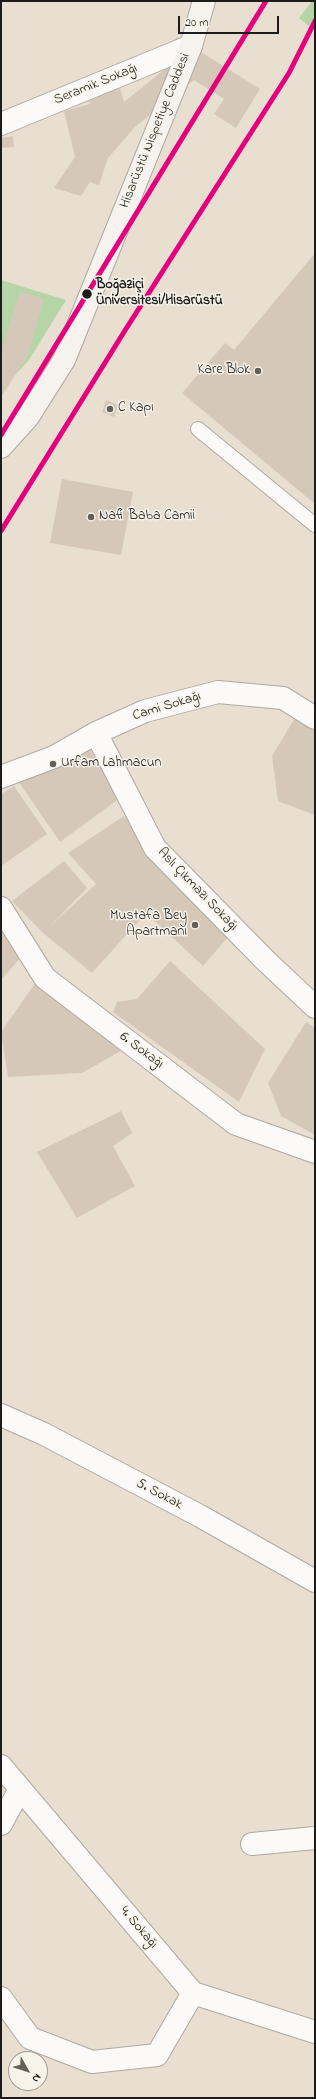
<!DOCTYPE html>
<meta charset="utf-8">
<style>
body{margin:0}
#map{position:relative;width:316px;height:2099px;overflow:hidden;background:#e8dfd1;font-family:"Indie Flower",sans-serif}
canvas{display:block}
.frame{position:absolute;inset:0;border:2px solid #1c1c1c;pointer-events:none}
.north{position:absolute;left:8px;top:2051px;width:40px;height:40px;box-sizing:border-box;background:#f7f3e8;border:1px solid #9f9d96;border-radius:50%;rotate:129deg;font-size:11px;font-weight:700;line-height:16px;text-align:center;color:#1c1c1c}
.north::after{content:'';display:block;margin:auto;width:14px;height:18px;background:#63605b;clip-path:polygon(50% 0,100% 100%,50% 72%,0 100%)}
.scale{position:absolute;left:178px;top:16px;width:101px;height:18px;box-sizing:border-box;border:2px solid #1c1c1c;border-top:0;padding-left:5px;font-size:12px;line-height:14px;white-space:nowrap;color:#1c1c1c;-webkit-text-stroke:3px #f7f3e8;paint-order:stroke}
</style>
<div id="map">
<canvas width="316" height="2099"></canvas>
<div class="frame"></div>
<div class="north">N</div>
<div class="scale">20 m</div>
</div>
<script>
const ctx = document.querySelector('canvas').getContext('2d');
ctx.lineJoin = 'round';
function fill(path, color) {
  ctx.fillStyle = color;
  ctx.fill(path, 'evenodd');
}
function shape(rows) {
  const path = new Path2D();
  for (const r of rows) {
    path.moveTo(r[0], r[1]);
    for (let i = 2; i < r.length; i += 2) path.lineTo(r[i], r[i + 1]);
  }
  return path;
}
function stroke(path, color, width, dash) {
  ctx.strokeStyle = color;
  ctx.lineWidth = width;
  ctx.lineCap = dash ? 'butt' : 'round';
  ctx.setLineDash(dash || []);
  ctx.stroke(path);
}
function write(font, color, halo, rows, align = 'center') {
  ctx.font = font + ' "Indie Flower",sans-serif';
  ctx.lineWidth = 3;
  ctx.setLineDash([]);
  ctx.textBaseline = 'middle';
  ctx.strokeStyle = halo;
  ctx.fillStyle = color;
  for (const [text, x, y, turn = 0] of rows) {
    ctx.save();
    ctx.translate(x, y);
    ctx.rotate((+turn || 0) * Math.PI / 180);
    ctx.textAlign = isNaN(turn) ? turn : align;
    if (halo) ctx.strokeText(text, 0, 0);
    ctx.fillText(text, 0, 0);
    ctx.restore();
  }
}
const green = shape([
 [312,1,315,1,315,31,299,18],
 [1,280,66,300,29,360,1,390]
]);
const building = shape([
 [177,37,260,89,236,128,214,114,224,99,194,80,135,127,108,158,99,185,90,182,81,196,54,188,75,157,64,111,90,104,89,101,109,92,107,85,118,81,124,102,170,65,163,60],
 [13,136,14,147,1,148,1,138],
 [315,253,315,504,182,393,225,343,234,350],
 [20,291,44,299,28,355,1,397,1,352],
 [106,400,118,405,114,417,102,412],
 [62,479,133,492,121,555,50,543],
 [295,718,315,730,315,815,278,801,272,756],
 [81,735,120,798,60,842,14,775],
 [14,786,47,834,1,866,1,794],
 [124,816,144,842,235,929,203,966,146,913,92,973,43,933,12,901,64,861,87,888,49,927,96,884,68,853],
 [1,931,22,956,1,980],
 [170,961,265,1049,239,1102,113,1012,117,1002,137,999],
 [36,982,121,1051,82,1073,8,1077,1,1032],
 [306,1022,315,1028,315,1135,281,1116,268,1083],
 [121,1111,132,1133,113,1146,135,1186,77,1218,37,1152]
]);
const service = shape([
 [198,429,315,525]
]);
const minor = shape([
 [1,124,191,46],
 [96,733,155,848,266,961,315,1007],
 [1,777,54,757,96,733,145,711,218,692,283,698,315,718],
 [1,908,45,978,236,1124,315,1152],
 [1,1415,44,1434,200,1516,315,1581],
 [1,1766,193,1993,315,2032],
 [1,1824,20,1789],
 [252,1844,315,1838],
 [1,1998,30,2038,92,2062,157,2055,193,1993]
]);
const secondary = shape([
 [1,447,28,417,64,360,191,46,204,1]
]);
const metro1 = shape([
 [1,435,266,1],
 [1,531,124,332,289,73,315,21]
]);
const markers = [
 [87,294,5.5,"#1c1c1c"],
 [258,371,4,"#63605b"],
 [110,409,4,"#63605b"],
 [91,517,4,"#63605b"],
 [53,764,4,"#63605b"],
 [195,925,4,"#63605b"]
];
const streetNames = [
 ["Seramik Sokağı",96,85,-22],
 ["Hisarüstü Nispetiye Caddesi",156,131,-68],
 ["Cami Sokağı",167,707,-17],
 ["Aslı Çıkmazı Sokağı",197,890,46],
 ["6. Sokağı",141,1051,37],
 ["5. Sokak",159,1495,28],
 ["4. Sokağı",138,1928,50]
];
const stopNames = [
 ["Boğaziçi",96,286],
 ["Üniversitesi/Hisarüstü",96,302]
];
const poiNames = [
 ["Kare Blok",250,371,"right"],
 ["C Kapı",118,409],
 ["Nafi Baba Camii",99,517],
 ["Urfam Lahmacun",61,764],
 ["Mustafa Bey",187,917,"right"],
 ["Apartmanı",187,933,"right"]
];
fill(green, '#b5d5a7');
fill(building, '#d5c8b9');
stroke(service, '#afa9a1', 16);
stroke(minor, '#afa9a1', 24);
stroke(secondary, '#afa9a1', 24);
stroke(service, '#fcfaf8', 14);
stroke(minor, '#fcfaf8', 22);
stroke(secondary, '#f6f2ee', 22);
stroke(metro1, '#e5007d', 5);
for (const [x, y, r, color] of markers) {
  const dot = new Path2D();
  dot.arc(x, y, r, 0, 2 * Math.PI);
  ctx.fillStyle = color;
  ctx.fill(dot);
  stroke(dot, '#f7f3e8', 1.5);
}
write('14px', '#1c1c1c', '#f7f3e8', streetNames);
write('bold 14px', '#1c1c1c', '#f7f3e8', stopNames, 'left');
write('14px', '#1c1c1c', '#f7f3e8', poiNames, 'left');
</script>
